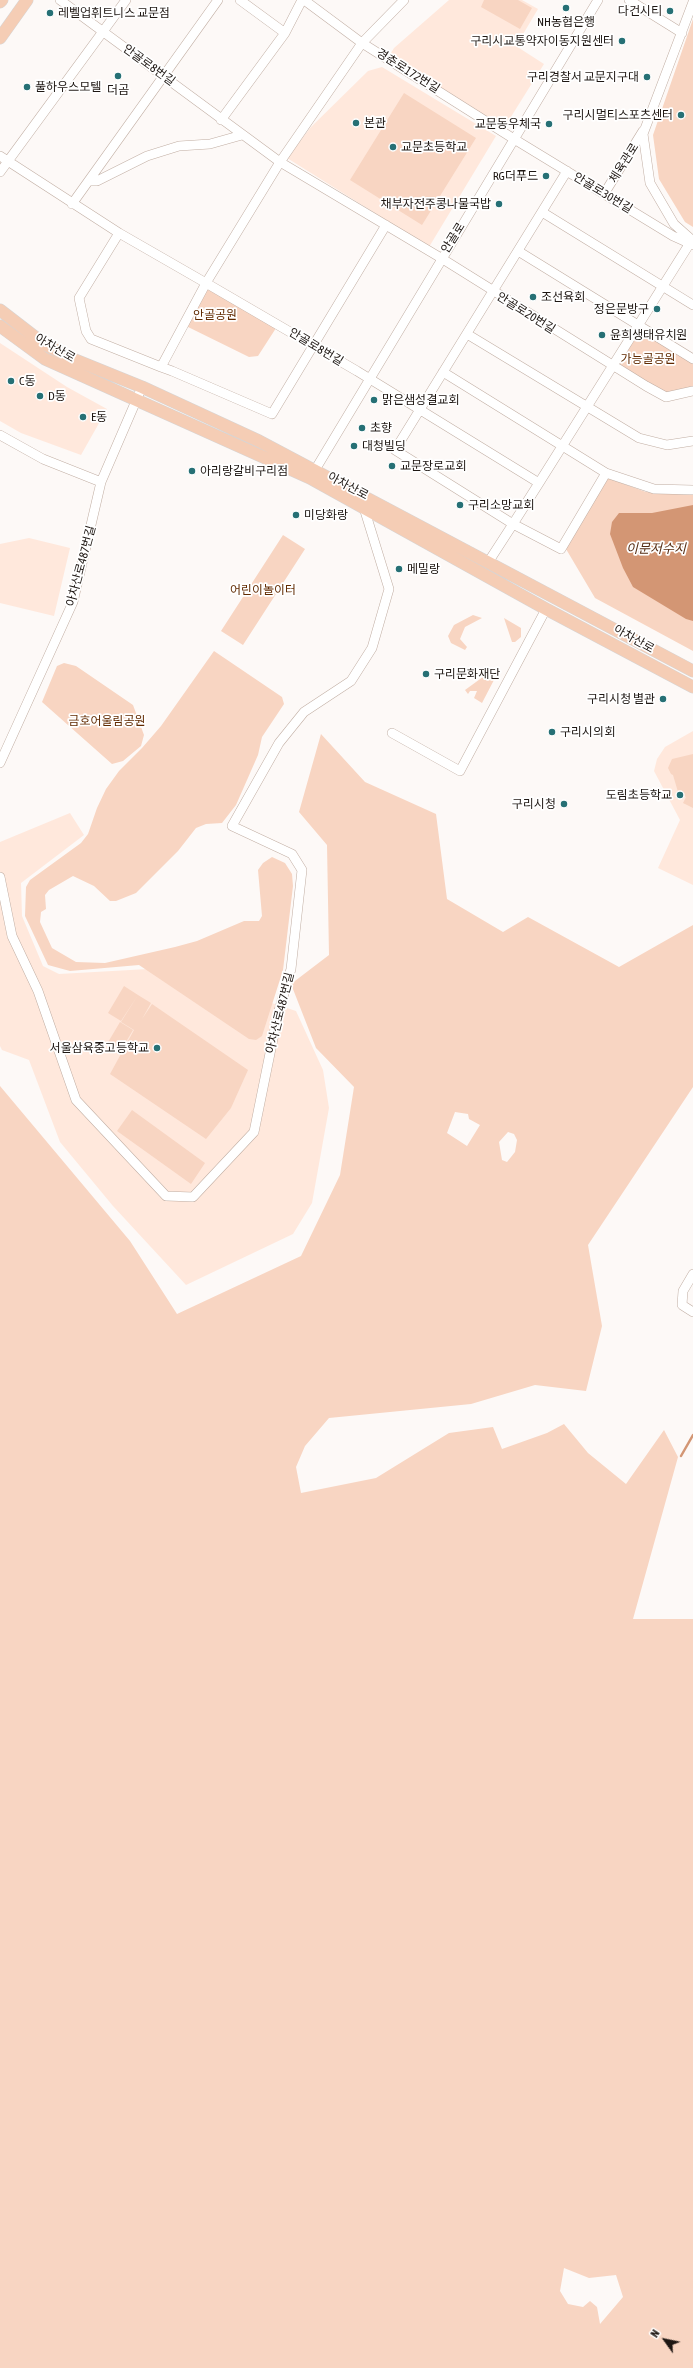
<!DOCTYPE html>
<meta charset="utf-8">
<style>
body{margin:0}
#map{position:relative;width:693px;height:2368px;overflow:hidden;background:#fdf9f7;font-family:"Asap Condensed",sans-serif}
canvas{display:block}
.north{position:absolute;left:645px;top:2320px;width:40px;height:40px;-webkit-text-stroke:3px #fff;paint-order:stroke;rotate:303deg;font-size:11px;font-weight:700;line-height:16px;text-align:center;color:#1e1713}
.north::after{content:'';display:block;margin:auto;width:14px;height:18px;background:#1e1713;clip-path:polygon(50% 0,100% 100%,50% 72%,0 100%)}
</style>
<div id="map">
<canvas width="693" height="2368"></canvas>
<div class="north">N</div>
</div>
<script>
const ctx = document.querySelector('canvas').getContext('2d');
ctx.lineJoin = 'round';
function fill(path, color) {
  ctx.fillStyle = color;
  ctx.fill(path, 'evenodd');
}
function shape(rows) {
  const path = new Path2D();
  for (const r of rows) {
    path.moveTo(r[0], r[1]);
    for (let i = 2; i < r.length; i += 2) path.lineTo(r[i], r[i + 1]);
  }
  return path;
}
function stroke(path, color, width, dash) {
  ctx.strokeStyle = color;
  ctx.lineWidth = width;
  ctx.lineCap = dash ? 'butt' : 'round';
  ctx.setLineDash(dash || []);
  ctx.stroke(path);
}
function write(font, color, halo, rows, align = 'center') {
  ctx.font = font + ' "Asap Condensed","Noto Sans KR",sans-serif';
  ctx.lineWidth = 3.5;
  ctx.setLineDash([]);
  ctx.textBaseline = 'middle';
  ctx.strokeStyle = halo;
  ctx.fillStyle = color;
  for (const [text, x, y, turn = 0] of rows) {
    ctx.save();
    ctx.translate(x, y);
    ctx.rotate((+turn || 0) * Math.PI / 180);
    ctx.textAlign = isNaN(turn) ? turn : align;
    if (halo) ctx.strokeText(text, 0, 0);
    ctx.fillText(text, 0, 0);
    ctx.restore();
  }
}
const built = shape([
 [449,0,522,0,538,9,516,46,544,64,504,128,388,58,394,48],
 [382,67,496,136,429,247,287,158,311,127,368,71],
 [0,343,67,387,107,409,81,455,21,433,0,421],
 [29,538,70,548,54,616,0,603,0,544],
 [693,731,693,885,658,868,680,820,654,771,657,759,665,747],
 [70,813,84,835,21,883,22,916,43,966,59,974,166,968,296,1011,323,1070,329,1108,312,1203,293,1234,186,1285,113,1206,60,1142,29,1060,2,1050,0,1046,0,842]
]);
const green = shape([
 [484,0,518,0,532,8,520,29,481,7],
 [693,19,693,227,685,222,659,179,653,135],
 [404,93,476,138,422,225,350,180],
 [206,283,278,325,258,356,249,357,184,325],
 [640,330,693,363,693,386,668,394,618,366],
 [608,478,646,492,693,495,693,651,595,598,566,549],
 [283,535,305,549,243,645,221,631],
 [473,615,482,618,465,627,460,639,467,647,465,650,451,643,448,636,454,625],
 [504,618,521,628,521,637,515,642,512,642],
 [214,651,282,697,284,704,262,737,258,755,236,805,222,823,206,824,196,828,178,851,136,893,116,901,110,901,94,886,73,876,49,890,45,895,46,909,41,912,40,922,52,948,76,962,105,963,175,947,197,941,244,921,259,921,262,916,258,870,263,863,272,857,285,863,292,874,293,886,283,970,262,1036,256,1040,249,1039,139,965,70,971,48,965,25,916,26,887,30,880,81,843,88,834,97,808,106,789,119,771,142,748,161,726],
 [64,663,76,666,133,705,144,735,141,746,123,761,112,764,42,702,57,666],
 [487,674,495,678,482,703,474,698,477,691,470,691,468,694,465,690],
 [321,734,365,782,436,814,447,899,503,932,528,917,619,967,693,925,693,1087,588,1245,602,1326,586,1391,535,1385,471,1404,329,1418,305,1446,296,1467,301,1493,376,1478,449,1433,493,1427,502,1449,547,1433,564,1424,588,1453,626,1484,664,1430,678,1457,633,1619,693,1619,693,2368,0,2368,0,1086,130,1241,177,1314,301,1256,340,1175,354,1087,316,1048,291,984,329,955,327,845,299,812],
 [455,1112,468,1114,469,1119,480,1125,467,1146,447,1133],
 [508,1132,514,1134,517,1140,515,1152,507,1162,502,1160,499,1142],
 [564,2268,589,2278,616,2275,623,2297,600,2324,597,2307,590,2301,583,2307,568,2304,560,2291],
 [693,754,693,808,683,803,686,797,678,792,673,775,671,774,668,768,672,759],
 [124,986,138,995,121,1021,108,1013],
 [138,995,151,1003,142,1019,152,1004,248,1070,231,1108,206,1139,110,1074,134,1030,121,1022],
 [120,1022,133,1030,120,1052,107,1044],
 [132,1110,205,1163,191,1184,117,1131]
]);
const water = shape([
 [693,505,693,621,686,619,633,587,623,568,610,534,612,522,619,513,652,513]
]);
const stream = shape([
 [681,1456,693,1435]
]);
const minor = shape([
 [60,0,280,162,206,283,357,371,539,483,513,524,561,549,606,473,654,489,693,490],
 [240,0,285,33],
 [304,0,362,43,514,139,673,236,693,245],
 [404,0,362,43,280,162,441,258,646,386,666,397,693,391],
 [629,0,682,33],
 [693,2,643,134,650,183,674,224,693,241],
 [221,120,285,33,302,0],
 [0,156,119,233],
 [0,172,126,0],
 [89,181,97,181,147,156,179,146,210,144,242,135],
 [604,194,643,131],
 [72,204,218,0],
 [542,212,693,305],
 [518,251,693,359],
 [467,334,639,438,667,445,693,441],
 [161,367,206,283,119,233,79,298,86,331,91,339,161,367,172,371,272,414,386,225],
 [443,372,606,473],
 [0,435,43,459,101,482],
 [312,475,598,0],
 [539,483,690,243],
 [489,561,513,524,395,450,567,171],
 [392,733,460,771,546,609],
 [0,763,73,602,101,482,142,387],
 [0,877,12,936,38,991,76,1100,166,1196,193,1197,254,1132,278,1014,291,969,302,870,292,854,232,826,279,743,304,712,351,681,372,648,389,589,364,508],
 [693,1274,683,1291,682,1305,693,1312]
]);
const major = shape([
 [0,2,2,0],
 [0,38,27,0],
 [0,310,44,344,73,359,142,387,259,441,693,671],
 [0,326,45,359,310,478,546,609,693,687]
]);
const markers = [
 [566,8,4,"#267075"],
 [670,11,4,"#267075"],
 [50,13,4,"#267075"],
 [622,41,4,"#267075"],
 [118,76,4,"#267075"],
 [647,77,4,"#267075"],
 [27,87,4,"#267075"],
 [681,115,4,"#267075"],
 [356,123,4,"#267075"],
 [549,124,4,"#267075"],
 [393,147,4,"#267075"],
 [546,176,4,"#267075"],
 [499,204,4,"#267075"],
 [533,297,4,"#267075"],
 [657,309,4,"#267075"],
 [602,335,4,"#267075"],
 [11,381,4,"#267075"],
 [40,396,4,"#267075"],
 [374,400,4,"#267075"],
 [83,417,4,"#267075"],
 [362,428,4,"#267075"],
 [354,446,4,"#267075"],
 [392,466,4,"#267075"],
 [192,471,4,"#267075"],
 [460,505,4,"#267075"],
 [296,515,4,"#267075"],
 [399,569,4,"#267075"],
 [426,674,4,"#267075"],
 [663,699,4,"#267075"],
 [552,732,4,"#267075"],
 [680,795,4,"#267075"],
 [564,804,4,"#267075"],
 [157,1048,4,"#267075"]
];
const poiNames = [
 ["다건시티",662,11,"right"],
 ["레벨업휘트니스 교문점",58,13],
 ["NH농협은행",566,22,"center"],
 ["구리시교통약자이동지원센터",614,41,"right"],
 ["구리경찰서 교문지구대",639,77,"right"],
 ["풀하우스모텔",35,87],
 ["더곰",118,90,"center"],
 ["구리시멀티스포츠센터",673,115,"right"],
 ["본관",364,123],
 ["교문동우체국",541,124,"right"],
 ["교문초등학교",401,147],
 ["RG더푸드",538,176,"right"],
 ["채부자전주콩나물국밥",491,204,"right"],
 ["조선육회",541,297],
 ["정은문방구",649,309,"right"],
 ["윤희생태유치원",610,335],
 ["C동",19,381],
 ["D동",48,396],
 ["맑은샘성결교회",382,400],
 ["E동",91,417],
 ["초향",370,428],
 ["대청빌딩",362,446],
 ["교문장로교회",400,466],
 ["아리랑갈비구리점",200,471],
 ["구리소망교회",468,505],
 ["미당화랑",304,515],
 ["메밀랑",407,569],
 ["구리문화재단",434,674],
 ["구리시청 별관",655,699,"right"],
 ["구리시의회",560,732],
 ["도림초등학교",672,795,"right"],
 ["구리시청",556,804,"right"],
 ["서울삼육중고등학교",149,1048,"right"]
];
const streetNames = [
 ["안골로8번길",149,65,36],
 ["경춘로172번길",408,71,32],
 ["체육관로",624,163,-58],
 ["안골로30번길",603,193,31],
 ["안골로",453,238,-58],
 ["안골로20번길",526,313,32],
 ["안골로8번길",316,347,31],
 ["아차산로",55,348,30],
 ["아차산로",348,486,28],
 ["아차산로487번길",81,566,-75],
 ["아차산로",634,639,29],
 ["아차산로487번길",280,1013,-76]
];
const parkNames = [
 ["안골공원",215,315],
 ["가능골공원",648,359],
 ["어린이놀이터",263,590],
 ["금호어울림공원",107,721]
];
const waterNames = [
 ["이문저수지",656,549]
];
fill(built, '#ffe8dc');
fill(green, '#f8d5c2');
fill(water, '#d39674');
stroke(stream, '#d39674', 2.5);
stroke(minor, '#c1aea3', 10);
stroke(major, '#d6d5d5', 13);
stroke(minor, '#fff', 9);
stroke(major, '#f5cdb5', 12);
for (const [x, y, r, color] of markers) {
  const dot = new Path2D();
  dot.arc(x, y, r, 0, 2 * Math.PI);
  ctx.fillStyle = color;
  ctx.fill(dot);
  stroke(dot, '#fff', 1.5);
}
write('12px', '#1e1713', '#fff', poiNames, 'left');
write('12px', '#1e1713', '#fff', streetNames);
write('12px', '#612a00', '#fff', parkNames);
write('italic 13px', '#542b12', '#fff', waterNames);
</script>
